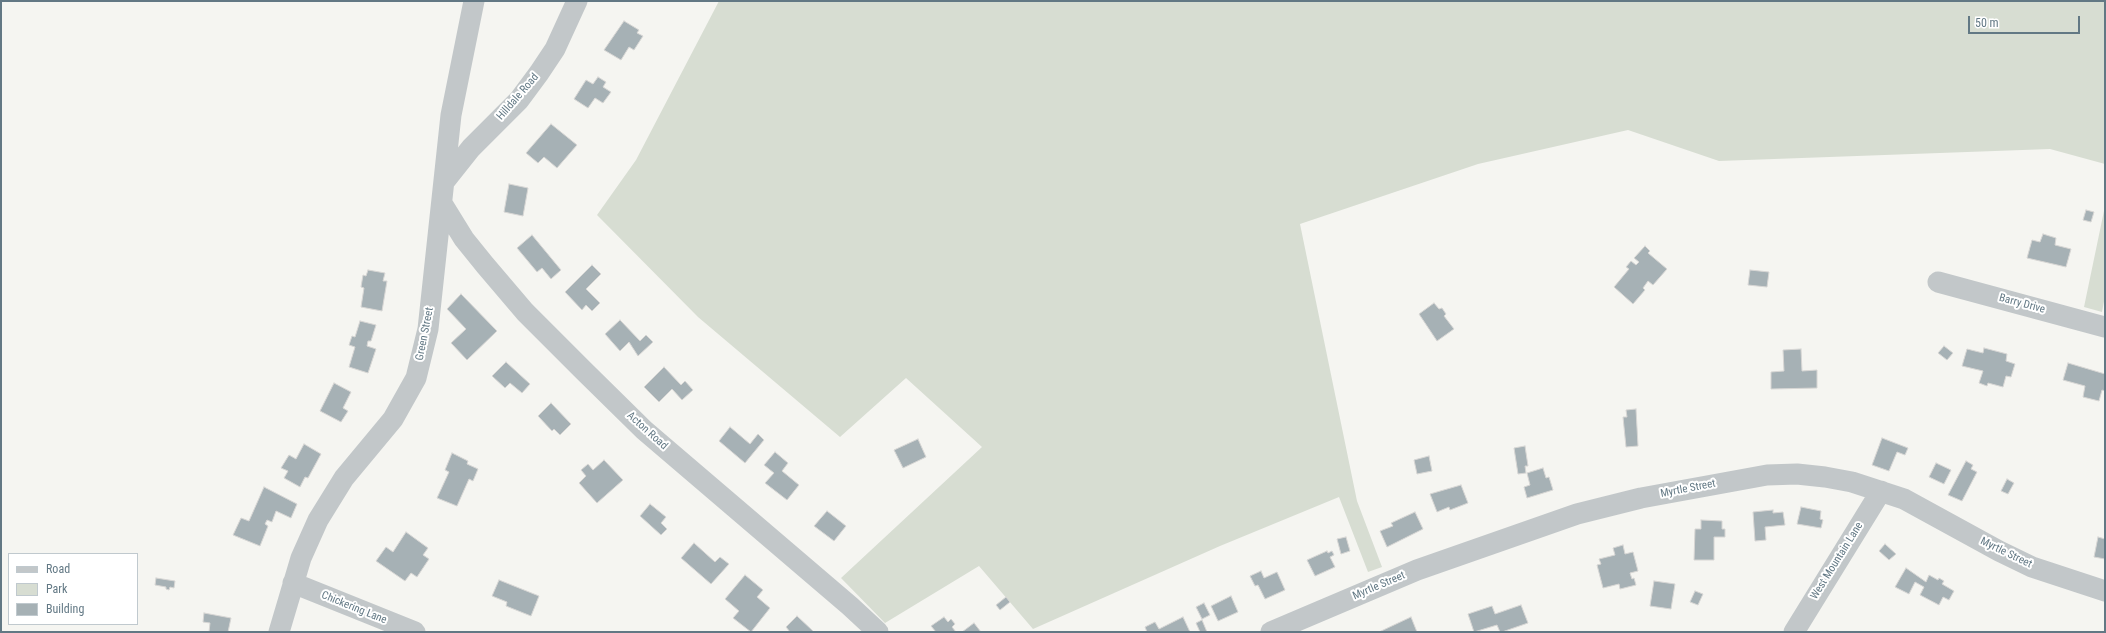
<!DOCTYPE html>
<style>
body{margin:0}
#map{position:relative;width:2106px;height:633px;overflow:hidden;background:#f5f5f1;font-family:"Roboto Condensed",sans-serif}
canvas{display:block}
.frame{position:absolute;inset:0;border:2px solid #627884;pointer-events:none}
.legend{position:absolute;left:8px;top:553px;width:130px;height:72px;box-sizing:border-box;background:#fff;border:1px solid #c0c9ce;margin:0;padding:5px 7px;list-style:none;font-size:12px;color:#627884}
.legend li{display:flex;align-items:center;gap:8px;height:20px}
.legend b{width:20px;border:1px solid #c0c9ce}
.scale{position:absolute;left:1968px;top:16px;width:112px;height:18px;box-sizing:border-box;border:2px solid #627884;border-top:0;padding-left:5px;font-size:12px;line-height:14px;white-space:nowrap;color:#627884;-webkit-text-stroke:3px #fff;paint-order:stroke}
</style>
<div id="map">
<canvas width="2106" height="633"></canvas>
<div class="frame"></div>
<ul class="legend">
<li><b style="height:5px;background:#c2c7c9"></b>Road</li>
<li><b style="height:11px;background:#d7ddd2"></b>Park</li>
<li><b style="height:11px;background:#a6b1b5"></b>Building</li>
</ul>
<div class="scale">50 m</div>
</div>
<script>
const ctx = document.querySelector('canvas').getContext('2d');
ctx.lineJoin = 'round';
function fill(path, color) {
  ctx.fillStyle = color;
  ctx.fill(path, 'evenodd');
}
function shape(rows) {
  const path = new Path2D();
  for (const r of rows) {
    path.moveTo(r[0], r[1]);
    for (let i = 2; i < r.length; i += 2) path.lineTo(r[i], r[i + 1]);
  }
  return path;
}
function stroke(path, color, width, dash) {
  ctx.strokeStyle = color;
  ctx.lineWidth = width;
  ctx.lineCap = dash ? 'butt' : 'round';
  ctx.setLineDash(dash || []);
  ctx.stroke(path);
}
function write(font, color, halo, rows, align = 'center') {
  ctx.font = font + ' "Roboto Condensed",sans-serif';
  ctx.lineWidth = 4;
  ctx.setLineDash([]);
  ctx.textBaseline = 'middle';
  ctx.strokeStyle = halo;
  ctx.fillStyle = color;
  for (const [text, x, y, turn = 0] of rows) {
    ctx.save();
    ctx.translate(x, y);
    ctx.rotate((+turn || 0) * Math.PI / 180);
    ctx.textAlign = isNaN(turn) ? turn : align;
    if (halo) ctx.strokeText(text, 0, 0);
    ctx.fillText(text, 0, 0);
    ctx.restore();
  }
}
const green = shape([
 [719,1,2105,1,2105,164,2050,149,1719,161,1628,130,1478,164,1300,224,1357,501,1382,567,1368,572,1339,497,1220,546,1033,629,979,566,885,623,841,578,982,447,906,378,840,437,698,317,597,215,636,160],
 [2105,206,2105,296,2102,312,2084,307]
]);
const building = shape([
 [624,21,639,30,637,33,643,36,634,50,629,47,621,60,604,50,624,21],
 [598,77,606,82,603,87,611,92,603,103,595,98,588,108,574,99,586,80,593,84,598,77],
 [551,124,577,145,557,168,544,157,538,163,526,153,551,124],
 [509,184,528,188,523,216,504,212,509,184],
 [2086,210,2094,212,2091,222,2083,220,2086,210],
 [2043,234,2056,238,2055,245,2071,249,2066,267,2027,258,2032,240,2040,242,2043,234],
 [532,235,561,270,551,279,542,268,537,272,517,248,532,235],
 [1645,246,1650,251,1648,253,1667,269,1653,285,1648,281,1643,288,1645,290,1633,304,1614,287,1629,269,1626,267,1631,261,1636,265,1639,262,1634,258,1645,246],
 [592,265,601,274,586,289,600,303,592,311,586,305,582,310,565,292,592,265],
 [368,270,385,273,383,281,387,281,382,311,361,307,364,288,361,287,363,275,366,276,368,270],
 [1750,270,1769,272,1767,287,1748,285,1750,270],
 [461,294,497,331,467,360,451,343,466,329,447,309,461,294],
 [1434,303,1439,309,1442,308,1446,314,1444,316,1454,329,1437,341,1419,314,1434,303],
 [620,320,640,341,646,335,653,342,638,356,629,342,620,351,605,334,620,320],
 [360,321,376,325,371,341,368,341,367,346,376,349,368,373,349,367,355,347,349,345,352,336,355,337,360,321],
 [1944,346,1953,353,1947,360,1938,353,1944,346],
 [1984,348,2007,354,2006,361,2015,364,2011,377,2006,376,2003,387,1988,383,1987,386,1979,383,1983,371,1962,366,1967,349,1983,353,1984,348],
 [1801,349,1802,371,1817,370,1817,388,1771,389,1771,372,1784,371,1783,350,1801,349],
 [506,362,530,384,522,393,510,383,505,388,492,376,506,362],
 [2068,363,2105,374,2105,391,2102,390,2099,401,2083,397,2085,386,2063,380,2068,363],
 [664,367,681,385,685,381,693,390,682,400,672,389,659,402,644,387,664,367],
 [334,383,351,392,343,408,348,411,341,422,320,411,334,383],
 [551,403,571,424,560,435,554,429,552,431,538,416,551,403],
 [1636,409,1638,446,1626,447,1623,417,1627,417,1626,410,1636,409],
 [730,427,750,444,758,434,764,440,745,463,719,441,730,427],
 [1882,438,1908,448,1905,455,1897,452,1889,471,1872,465,1882,438],
 [918,439,926,457,903,468,894,450,918,439],
 [304,444,321,454,308,478,305,477,300,487,284,478,288,471,281,468,289,455,296,459,304,444],
 [1525,446,1528,466,1525,466,1526,473,1518,474,1514,448,1525,446],
 [775,452,788,463,782,471,799,485,787,500,765,483,774,473,764,465,775,452],
 [452,453,468,461,467,464,478,469,473,481,469,479,457,506,437,498,449,472,445,470,452,453],
 [1429,456,1432,471,1417,474,1414,460,1429,456],
 [604,460,623,480,597,503,579,483,586,476,581,470,588,464,593,470,604,460],
 [1966,461,1973,465,1971,469,1977,472,1962,501,1948,495,1966,461],
 [1936,463,1951,470,1944,484,1929,477,1936,463],
 [1543,468,1546,478,1549,477,1553,490,1527,498,1524,487,1530,485,1527,473,1543,468],
 [2007,479,2014,483,2008,494,2001,491,2007,479],
 [1461,485,1468,503,1450,510,1449,507,1437,512,1430,494,1461,485],
 [264,487,297,504,291,518,276,511,272,522,267,520,265,524,268,526,260,546,233,535,241,518,249,521,264,487],
 [650,504,666,517,661,523,667,529,661,535,640,516,650,504],
 [1801,507,1821,511,1820,519,1823,520,1821,528,1797,524,1801,507],
 [1773,510,1773,513,1783,512,1785,525,1765,527,1766,540,1755,541,1753,512,1773,510],
 [827,511,846,526,834,541,814,526,827,511],
 [1415,512,1423,529,1387,547,1380,531,1393,526,1391,523,1415,512],
 [1701,520,1722,521,1722,529,1725,529,1725,537,1714,537,1714,560,1694,560,1695,529,1701,529,1701,520],
 [406,532,428,548,423,555,429,559,417,577,411,573,405,581,376,561,386,547,393,552,406,532],
 [1346,537,1350,551,1341,554,1337,539,1346,537],
 [2098,537,2105,539,2105,559,2094,557,2098,537],
 [694,543,715,562,720,557,729,564,711,584,681,558,694,543],
 [1885,544,1896,554,1889,560,1879,551,1885,544],
 [1623,545,1625,554,1633,552,1638,571,1630,573,1632,579,1634,578,1636,585,1620,589,1619,584,1603,588,1597,565,1601,564,1599,559,1615,555,1613,548,1623,545],
 [1327,551,1328,553,1332,551,1334,555,1330,557,1335,567,1315,576,1307,560,1327,551],
 [1906,568,1926,582,1929,575,1938,580,1939,578,1944,581,1942,584,1954,591,1949,600,1943,597,1939,605,1920,595,1924,587,1915,582,1909,594,1895,587,1906,568],
 [1261,571,1264,578,1277,572,1285,590,1265,599,1258,585,1255,586,1250,576,1261,571],
 [745,575,763,590,757,597,770,608,751,632,733,618,739,611,725,599,745,575],
 [156,578,175,581,174,588,170,587,169,590,166,589,166,587,155,585,156,578],
 [499,580,539,596,531,616,506,606,507,602,492,596,499,580],
 [1654,581,1675,584,1671,609,1650,606,1654,581],
 [1695,591,1703,594,1698,605,1690,602,1695,591],
 [1231,596,1238,612,1218,621,1211,606,1231,596],
 [1006,597,1010,602,1000,610,996,605,1006,597],
 [1204,603,1210,615,1202,619,1196,607,1204,603],
 [1521,605,1528,623,1502,632,1500,632,1497,625,1474,632,1468,614,1492,606,1495,614,1521,605],
 [204,613,231,618,228,632,209,632,210,623,203,622,204,613],
 [797,616,813,631,812,632,790,632,786,627,797,616],
 [944,617,948,622,951,619,955,624,952,627,956,632,936,632,931,626,944,617],
 [1183,617,1190,632,1147,632,1145,627,1155,622,1159,629,1183,617],
 [1411,617,1417,632,1379,632,1411,617],
 [1202,620,1207,632,1200,632,1196,623,1202,620],
 [974,623,981,632,962,632,974,623]
]);
const minor = shape([
 [444,182,471,148,519,100,539,73,555,49,577,1],
 [443,205,464,239,485,265,525,312,584,371,644,430,850,606,878,632],
 [1938,282,2105,327],
 [293,583,415,632],
 [279,632,301,558,318,520,344,478,393,419,416,378,428,329,451,115,474,1],
 [1271,632,1417,570,1577,514,1641,498,1767,475,1797,474,1825,477,1852,482,1904,499,1999,551,2032,567,2105,591],
 [1794,632,1881,491]
]);
const streetNames = [
 ["Hilldale Road",518,97,-49],
 ["Barry Drive",2022,304,15],
 ["Green Street",425,334,-79],
 ["Acton Road",647,431,42],
 ["Myrtle Street",1688,489,-11],
 ["Myrtle Street",2006,553,26],
 ["West Mountain Lane",1837,561,-58],
 ["Myrtle Street",1379,586,-23],
 ["Chickering Lane",354,608,22]
];
fill(green, '#d7ddd2');
fill(building, '#a6b1b5');
stroke(building, '#d7d6d4', 1);
stroke(minor, '#c2c7c9', 21);
write('11px', '#627884', '#fff', streetNames);
</script>
